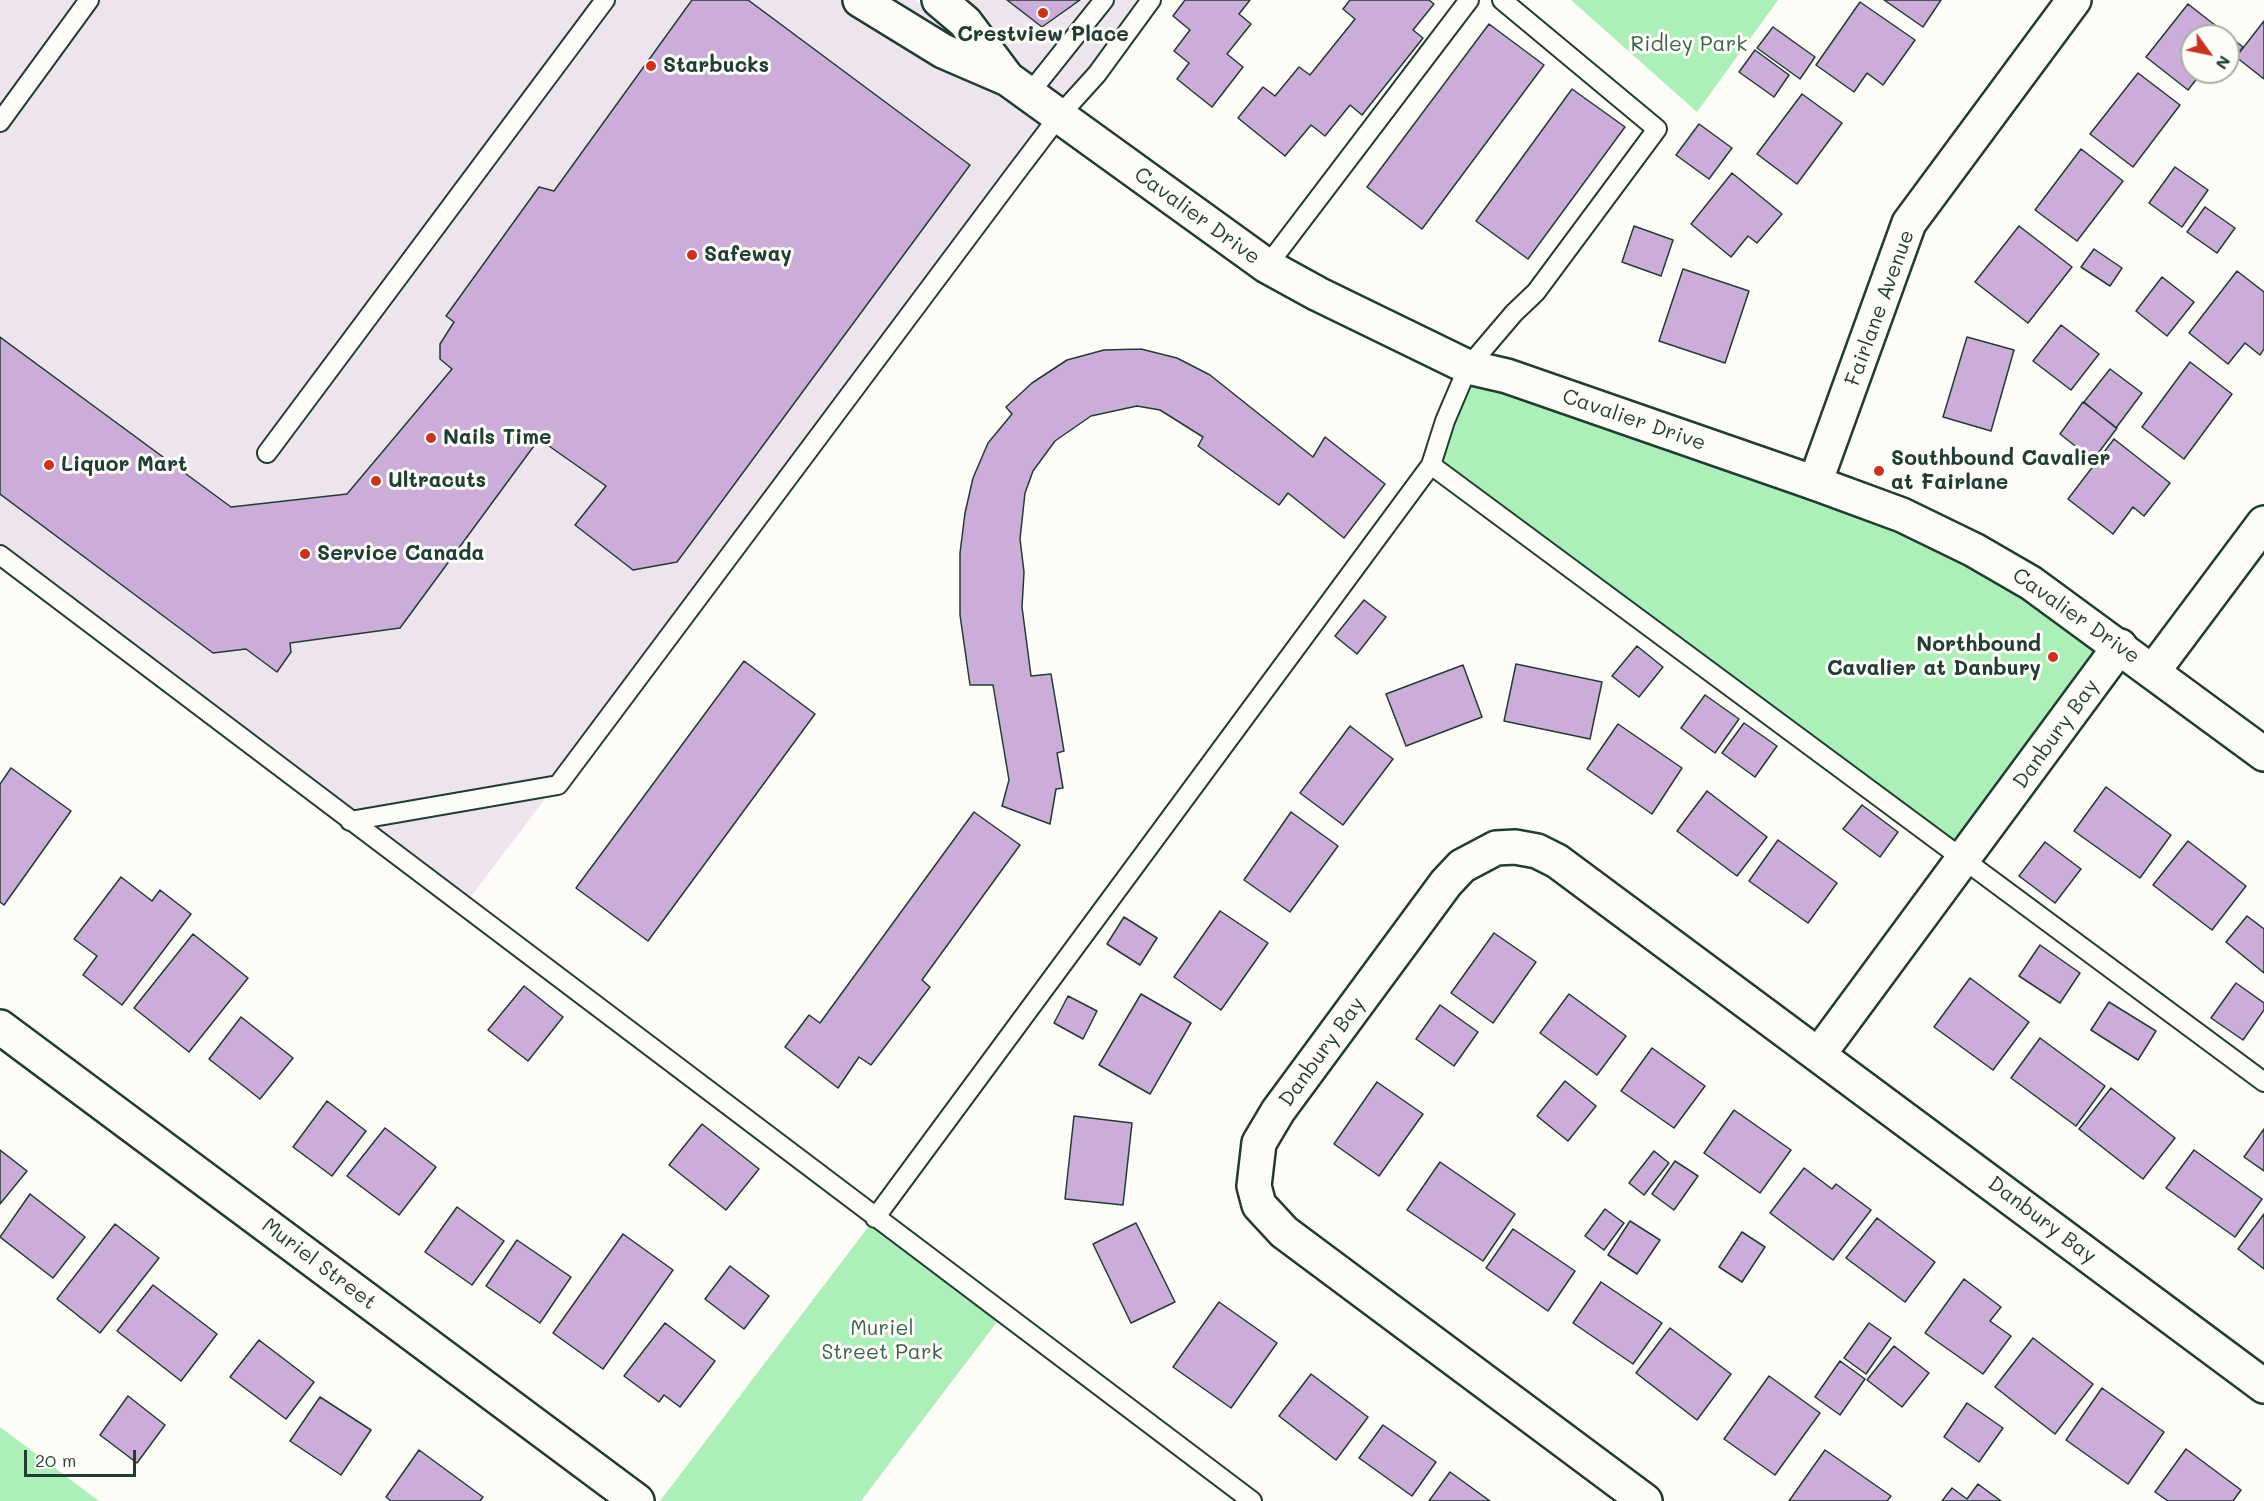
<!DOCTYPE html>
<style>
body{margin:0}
#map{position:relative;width:2264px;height:1501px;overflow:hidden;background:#fdfcf7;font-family:Mali,sans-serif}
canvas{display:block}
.north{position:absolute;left:2180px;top:24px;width:60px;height:60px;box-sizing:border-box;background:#fdfcf7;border:2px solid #a4b0a9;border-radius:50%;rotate:123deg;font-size:16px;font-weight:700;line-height:24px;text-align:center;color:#1f3d34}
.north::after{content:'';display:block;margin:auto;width:21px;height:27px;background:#c8321e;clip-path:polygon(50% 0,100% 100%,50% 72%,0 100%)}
.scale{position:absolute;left:24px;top:1450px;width:112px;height:27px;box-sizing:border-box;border:3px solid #1f3d34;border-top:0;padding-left:8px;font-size:18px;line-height:21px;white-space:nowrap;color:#1f3d34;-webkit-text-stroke:4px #fdfcf7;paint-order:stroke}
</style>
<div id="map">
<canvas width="2264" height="1501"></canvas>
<div class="north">N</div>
<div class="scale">20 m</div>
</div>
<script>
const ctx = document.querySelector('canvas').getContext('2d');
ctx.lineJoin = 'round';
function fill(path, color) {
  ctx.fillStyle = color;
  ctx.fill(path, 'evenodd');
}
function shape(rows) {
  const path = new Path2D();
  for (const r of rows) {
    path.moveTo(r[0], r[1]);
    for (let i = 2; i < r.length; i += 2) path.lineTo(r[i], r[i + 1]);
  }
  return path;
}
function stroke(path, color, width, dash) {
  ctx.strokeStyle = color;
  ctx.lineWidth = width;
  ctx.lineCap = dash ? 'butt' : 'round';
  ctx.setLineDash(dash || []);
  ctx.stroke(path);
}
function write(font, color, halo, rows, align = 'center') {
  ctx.font = font + ' Mali,sans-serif';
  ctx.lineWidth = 6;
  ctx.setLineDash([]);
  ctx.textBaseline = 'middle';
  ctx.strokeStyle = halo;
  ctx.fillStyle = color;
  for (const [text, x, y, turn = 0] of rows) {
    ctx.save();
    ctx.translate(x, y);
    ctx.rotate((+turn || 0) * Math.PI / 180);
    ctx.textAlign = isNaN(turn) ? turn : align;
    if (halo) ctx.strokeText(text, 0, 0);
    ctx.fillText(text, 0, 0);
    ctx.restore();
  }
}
const built = shape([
 [0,0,915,0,1005,77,939,0,1151,0,463,907,0,555]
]);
const green = shape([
 [1571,0,1778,0,1697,112],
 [1468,367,1815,483,2120,646,1965,858,1431,465],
 [875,1218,1003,1314,861,1501,660,1501],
 [0,1427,99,1501,0,1501]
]);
const building = shape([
 [692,0,748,0,970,165,677,562,633,570,575,525,606,486,539,439,400,628,290,643,291,652,277,672,246,649,213,653,0,494,0,337,231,507,347,494,452,369,440,359,440,344,454,322,446,316,539,187,554,191,692,0],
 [1007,0,1080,0,1042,27,1007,0],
 [1185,0,1250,0,1239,14,1251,24,1227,54,1243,67,1212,107,1177,79,1189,63,1174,51,1190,30,1173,16,1185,0],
 [1350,0,1429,0,1434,4,1413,30,1423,38,1362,115,1350,105,1325,136,1311,125,1285,156,1238,118,1263,87,1275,96,1299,67,1310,75,1355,19,1343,9,1350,0],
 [1884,0,1941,0,1923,27,1884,0],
 [1860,2,1915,40,1883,85,1867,73,1854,92,1816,65,1860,2],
 [2188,4,2243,47,2228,66,2228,36,2192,36,2192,72,2202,72,2188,90,2146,57,2188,4],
 [2264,21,2264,79,2236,57,2264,21],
 [1489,24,1544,65,1422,229,1367,187,1489,24],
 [1773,27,1815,57,1800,79,1757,48,1773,27],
 [1755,50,1789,75,1774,97,1739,72,1755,50],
 [2138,73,2180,105,2133,167,2090,134,2138,73],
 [1572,89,1625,127,1528,259,1476,221,1572,89],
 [1802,94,1842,123,1797,184,1757,154,1802,94],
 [1699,124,1732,148,1709,179,1676,155,1699,124],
 [2081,149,2123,181,2077,241,2035,210,2081,149],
 [2175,167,2208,190,2182,227,2149,203,2175,167],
 [1732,173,1782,214,1757,243,1748,236,1731,257,1691,224,1732,173],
 [2205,207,2235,228,2217,253,2187,232,2205,207],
 [1634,226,1673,240,1661,276,1622,262,1634,226],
 [2019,226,2072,267,2028,323,1975,282,2019,226],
 [2094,249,2122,268,2110,286,2081,267,2094,249],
 [1683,269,1749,291,1725,363,1659,341,1683,269],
 [2237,271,2264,292,2264,349,2260,355,2245,343,2228,364,2189,333,2237,271],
 [2162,277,2194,302,2167,336,2136,311,2162,277],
 [2061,325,2099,354,2071,390,2033,361,2061,325],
 [1967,337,2014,350,1991,431,1943,417,1967,337],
 [1141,349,1177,358,1210,375,1313,457,1325,437,1385,484,1344,538,1288,493,1279,505,1198,446,1203,437,1160,410,1137,406,1091,416,1055,441,1033,471,1025,493,1020,539,1024,572,1022,607,1031,676,1051,674,1064,751,1057,753,1063,788,1056,789,1050,824,1002,806,1009,780,993,685,970,685,960,615,960,553,965,513,973,478,988,443,1012,414,1006,407,1032,383,1067,360,1104,350,1141,349],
 [2190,362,2232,394,2184,459,2142,427,2190,362],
 [2110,369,2142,393,2116,428,2084,402,2110,369],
 [2083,402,2117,428,2093,460,2060,434,2083,402],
 [2114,439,2170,483,2144,516,2133,507,2113,534,2068,499,2114,439],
 [1364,600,1386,617,1357,654,1335,636,1364,600],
 [1637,646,1663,667,1639,697,1612,676,1637,646],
 [744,661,815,714,648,941,576,888,744,661],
 [1516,664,1602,682,1590,739,1504,721,1516,664],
 [1463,665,1482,717,1406,746,1386,694,1463,665],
 [1705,695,1739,719,1715,753,1681,728,1705,695],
 [1744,723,1777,746,1755,777,1722,753,1744,723],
 [1618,724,1682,768,1652,814,1587,769,1618,724],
 [1350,726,1393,759,1343,825,1300,793,1350,726],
 [11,768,71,811,4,905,0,902,0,784,11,768],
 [2106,787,2171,835,2140,878,2074,831,2106,787],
 [1707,791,1767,837,1737,876,1677,831,1707,791],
 [1862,805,1898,832,1880,857,1843,829,1862,805],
 [974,812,1020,845,922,980,930,987,871,1065,859,1057,838,1088,785,1047,809,1015,820,1023,974,812],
 [1291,812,1338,846,1290,912,1244,880,1291,812],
 [1778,840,1837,883,1808,923,1749,881,1778,840],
 [2188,841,2246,886,2212,930,2153,885,2188,841],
 [2045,842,2081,869,2055,903,2019,876,2045,842],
 [121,877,152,901,160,890,191,914,122,1005,83,975,97,956,74,939,121,877],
 [1220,911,1268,943,1221,1010,1174,977,1220,911],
 [2247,916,2264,929,2264,973,2226,942,2247,916],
 [1124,917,1157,938,1140,965,1107,944,1124,917],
 [1494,933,1536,962,1493,1023,1451,993,1494,933],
 [193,934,248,978,189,1052,134,1008,193,934],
 [2040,945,2080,973,2060,1003,2019,976,2040,945],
 [1970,978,2029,1022,1993,1070,1934,1027,1970,978],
 [2236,983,2264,1003,2264,1010,2243,1040,2211,1018,2236,983],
 [524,986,563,1017,528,1061,488,1030,524,986],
 [1141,994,1191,1023,1150,1094,1099,1065,1141,994],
 [1569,994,1626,1036,1597,1075,1540,1033,1569,994],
 [1068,996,1097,1011,1083,1039,1054,1023,1068,996],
 [2109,1002,2156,1031,2138,1060,2091,1030,2109,1002],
 [1440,1005,1478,1032,1454,1066,1416,1039,1440,1005],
 [241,1017,293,1058,260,1099,209,1059,241,1017],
 [2040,1038,2105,1086,2076,1126,2011,1078,2040,1038],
 [1652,1048,1705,1086,1674,1128,1621,1091,1652,1048],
 [1565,1081,1596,1106,1568,1141,1537,1116,1565,1081],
 [1377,1082,1423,1114,1379,1176,1334,1144,1377,1082],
 [2111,1088,2175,1138,2143,1179,2079,1129,2111,1088],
 [327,1101,366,1131,332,1176,293,1147,327,1101],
 [1734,1110,1791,1150,1760,1193,1704,1153,1734,1110],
 [1074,1116,1132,1123,1123,1205,1065,1199,1074,1116],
 [702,1124,759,1169,726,1210,669,1165,702,1124],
 [385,1128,436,1167,399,1215,347,1176,385,1128],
 [2264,1129,2264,1171,2244,1157,2264,1129],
 [0,1150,27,1171,0,1204,0,1150],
 [2194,1150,2262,1199,2235,1237,2166,1188,2194,1150],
 [1654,1151,1669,1163,1644,1195,1629,1183,1654,1151],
 [1675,1161,1698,1176,1674,1210,1652,1194,1675,1161],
 [1440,1162,1515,1214,1483,1261,1407,1210,1440,1162],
 [1804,1168,1832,1189,1836,1184,1871,1210,1833,1260,1770,1213,1804,1168],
 [30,1194,85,1237,53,1278,0,1237,30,1194],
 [457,1207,504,1241,472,1285,425,1252,457,1207],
 [1605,1209,1624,1223,1604,1250,1585,1236,1605,1209],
 [2264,1214,2264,1269,2238,1249,2264,1214],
 [1877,1218,1935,1262,1905,1302,1846,1258,1877,1218],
 [1630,1221,1660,1240,1637,1274,1608,1255,1630,1221],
 [1136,1223,1175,1302,1131,1323,1093,1244,1136,1223],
 [115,1224,159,1258,100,1333,57,1299,115,1224],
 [1513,1229,1575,1271,1548,1311,1486,1268,1513,1229],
 [1742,1232,1765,1247,1742,1282,1719,1267,1742,1232],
 [623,1234,673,1270,603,1369,553,1333,623,1234],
 [517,1240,571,1277,540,1323,486,1286,517,1240],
 [730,1266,769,1296,744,1329,705,1299,730,1266],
 [1964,1279,2001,1307,1990,1321,2011,1336,1983,1374,1925,1333,1964,1279],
 [1601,1282,1662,1323,1633,1364,1573,1323,1601,1282],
 [153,1285,217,1334,181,1381,117,1331,153,1285],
 [1219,1302,1277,1343,1231,1408,1173,1367,1219,1302],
 [665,1323,715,1361,680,1407,664,1395,659,1402,624,1376,665,1323],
 [1869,1323,1891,1338,1866,1374,1844,1358,1869,1323],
 [1670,1328,1731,1374,1697,1420,1636,1373,1670,1328],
 [2033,1338,2093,1384,2055,1434,1995,1387,2033,1338],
 [259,1340,314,1382,286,1419,230,1377,259,1340],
 [1894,1346,1929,1373,1902,1407,1867,1380,1894,1346],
 [1840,1361,1865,1379,1840,1415,1815,1397,1840,1361],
 [1311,1374,1368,1417,1336,1460,1279,1416,1311,1374],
 [1769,1376,1820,1413,1775,1475,1724,1439,1769,1376],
 [2102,1388,2164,1432,2128,1484,2066,1440,2102,1388],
 [128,1396,165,1425,137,1463,100,1435,128,1396],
 [320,1397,371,1430,341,1475,290,1441,320,1397],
 [1967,1403,2003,1428,1979,1462,1944,1437,1967,1403],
 [1383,1425,1436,1462,1412,1496,1359,1458,1383,1425],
 [2186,1449,2241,1490,2233,1501,2168,1501,2155,1492,2186,1449],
 [419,1450,483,1497,480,1501,391,1501,386,1497,419,1450],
 [1825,1450,1891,1496,1887,1501,1789,1501,1825,1450],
 [1450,1472,1490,1501,1429,1501,1450,1472],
 [1978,1484,2001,1501,1942,1501,1952,1488,1967,1499,1978,1484]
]);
const service = shape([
 [1502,0,1657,129,1536,292,1514,313,1468,367,1445,421,1431,465,2264,1082],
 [1029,94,1104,0],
 [0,122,89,0],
 [1267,266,1469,0],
 [267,453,605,0],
 [0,555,1252,1501],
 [350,821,558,785,1015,174,1059,116,1097,74,1151,0],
 [875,1218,1431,465]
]);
const minor = shape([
 [1815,483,1909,223,2074,0],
 [2154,670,2264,523],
 [0,1027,637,1501],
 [1819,1054,2120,646],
 [1645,1501,1284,1232,1259,1205,1254,1186,1259,1143,1278,1111,1446,883,1462,866,1496,848,1515,847,1537,851,1557,861,2264,1386]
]);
const tertiary = shape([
 [860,0,943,51,1008,79,1267,266,1318,294,1468,367,1507,376,1815,483,1902,515,1974,550,2031,583,2264,754],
 [939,0,965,22,1007,78]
]);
const markers = [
 [1043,13,6,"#c8321e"],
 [651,66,6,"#c8321e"],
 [692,255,6,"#c8321e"],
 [431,438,6,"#c8321e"],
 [49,465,6,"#c8321e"],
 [1879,471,6,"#c8321e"],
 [376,481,6,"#c8321e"],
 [305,554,6,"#c8321e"],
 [2053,657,6,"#c8321e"]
];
const poiNames = [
 ["Crestview Place",1043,35,"center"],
 ["Starbucks",663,66],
 ["Safeway",704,255],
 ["Nails Time",443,438],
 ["Southbound Cavalier",1891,459],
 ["at Fairlane",1891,483],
 ["Liquor Mart",61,465],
 ["Ultracuts",388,481],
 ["Service Canada",317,554],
 ["Northbound",2041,645,"right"],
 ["Cavalier at Danbury",2041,669,"right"]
];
const parkNames = [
 ["Ridley Park",1689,45],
 ["Muriel",882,1329],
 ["Street Park",882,1353]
];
const streetNames = [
 ["Cavalier Drive",1197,216,36],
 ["Fairlane Avenue",1880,308,-70],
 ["Cavalier Drive",1634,420,19],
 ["Cavalier Drive",2076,616,35],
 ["Danbury Bay",2056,734,-54],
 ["Danbury Bay",1322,1052,-54],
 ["Danbury Bay",2042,1220,37],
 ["Muriel Street",319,1264,37]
];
fill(built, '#eee4ee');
fill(green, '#acefb9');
fill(building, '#ccadd9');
stroke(building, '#1f3d34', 1.5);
stroke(service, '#1f3d34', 22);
stroke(minor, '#1f3d34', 38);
stroke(tertiary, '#1f3d34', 38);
stroke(service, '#fdfcf7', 18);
stroke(minor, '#fdfcf7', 33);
stroke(tertiary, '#fdfcf7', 33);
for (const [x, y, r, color] of markers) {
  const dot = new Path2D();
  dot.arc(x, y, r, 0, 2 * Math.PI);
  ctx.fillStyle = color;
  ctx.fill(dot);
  stroke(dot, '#fdfcf7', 2);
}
write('bold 21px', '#1f3d34', '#fdfcf7', poiNames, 'left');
write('21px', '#3b614f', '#fdfcf7', parkNames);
write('21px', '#1f3d34', '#fdfcf7', streetNames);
</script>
